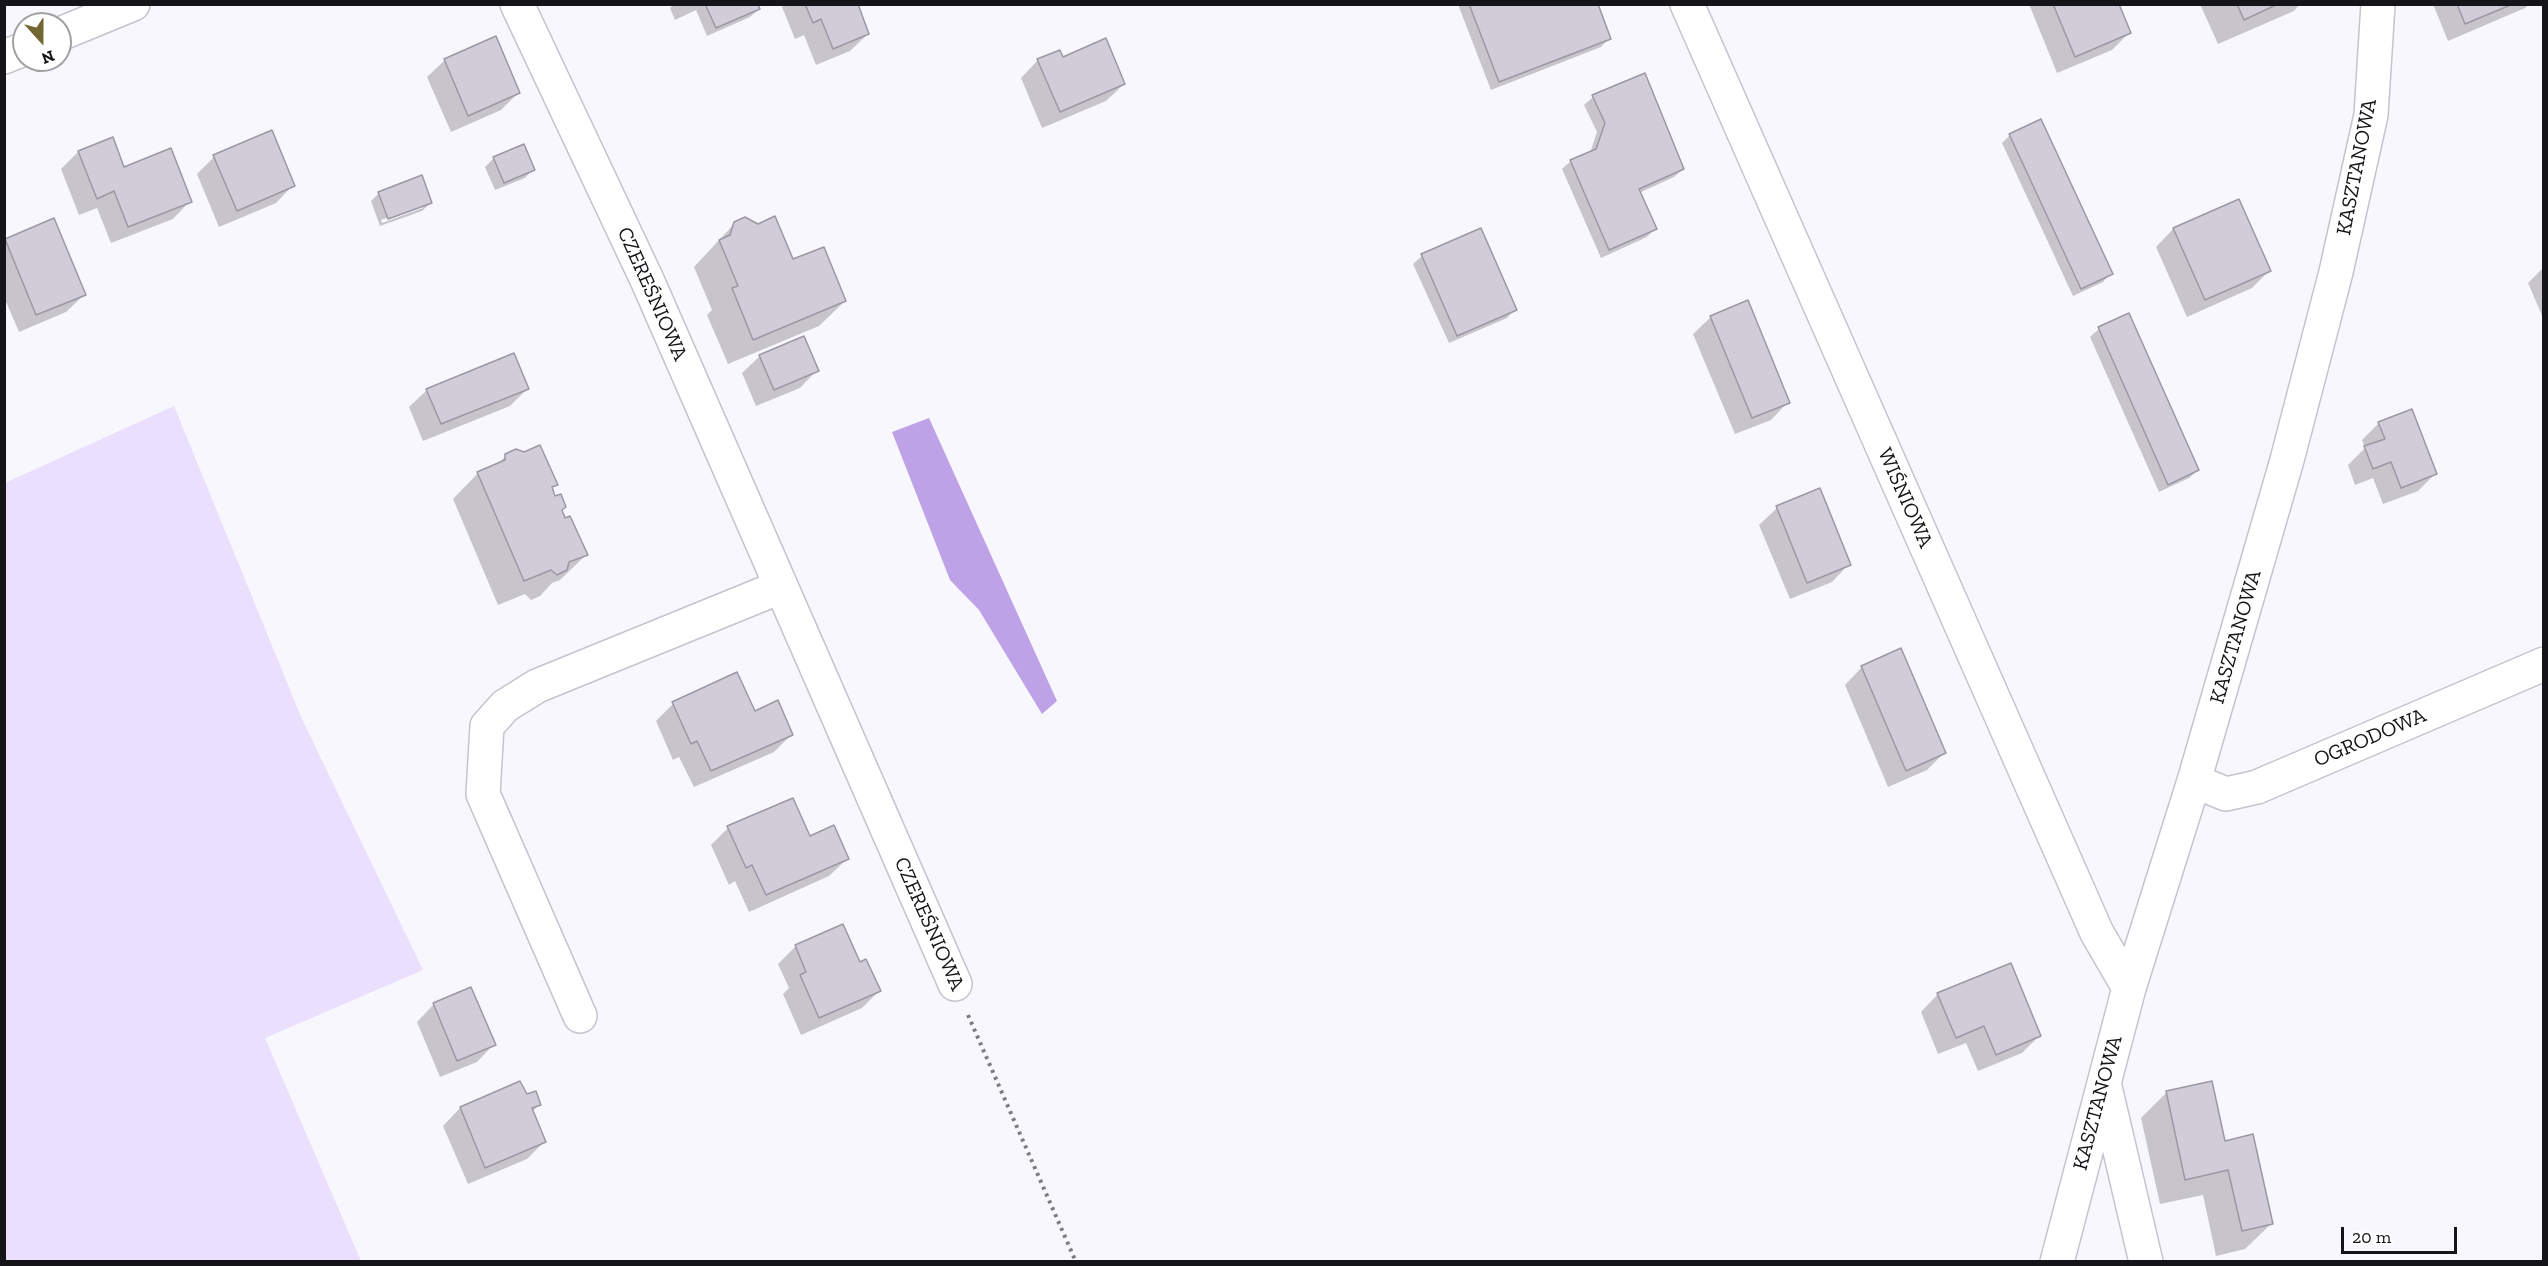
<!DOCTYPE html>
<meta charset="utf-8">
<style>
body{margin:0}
#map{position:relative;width:2548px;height:1266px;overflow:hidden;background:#f9f7fe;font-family:"Zilla Slab",serif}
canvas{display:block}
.frame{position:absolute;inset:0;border:6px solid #151418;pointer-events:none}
.north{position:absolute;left:12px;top:12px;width:60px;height:60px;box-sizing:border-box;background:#fff;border:2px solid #a1a1a3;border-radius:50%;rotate:159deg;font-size:16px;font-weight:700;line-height:24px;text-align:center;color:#151418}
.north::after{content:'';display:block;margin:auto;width:21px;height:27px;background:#736633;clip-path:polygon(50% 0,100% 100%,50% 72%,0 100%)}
.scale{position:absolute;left:2341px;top:1227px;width:116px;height:27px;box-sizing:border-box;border:3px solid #151418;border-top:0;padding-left:8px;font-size:18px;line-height:21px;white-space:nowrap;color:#151418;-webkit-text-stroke:4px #fff;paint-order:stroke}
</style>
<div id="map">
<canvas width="2548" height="1266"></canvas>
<div class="frame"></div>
<div class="north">N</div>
<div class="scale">20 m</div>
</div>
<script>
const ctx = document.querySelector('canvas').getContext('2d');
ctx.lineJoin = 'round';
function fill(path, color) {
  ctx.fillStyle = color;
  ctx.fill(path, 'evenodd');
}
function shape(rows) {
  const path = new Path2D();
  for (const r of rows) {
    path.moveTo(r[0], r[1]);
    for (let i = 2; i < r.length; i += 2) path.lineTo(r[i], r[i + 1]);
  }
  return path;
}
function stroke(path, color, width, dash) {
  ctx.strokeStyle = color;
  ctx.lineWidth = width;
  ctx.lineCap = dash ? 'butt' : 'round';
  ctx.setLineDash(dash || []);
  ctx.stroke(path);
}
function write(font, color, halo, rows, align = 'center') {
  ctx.font = font + ' "Zilla Slab",serif';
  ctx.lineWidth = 5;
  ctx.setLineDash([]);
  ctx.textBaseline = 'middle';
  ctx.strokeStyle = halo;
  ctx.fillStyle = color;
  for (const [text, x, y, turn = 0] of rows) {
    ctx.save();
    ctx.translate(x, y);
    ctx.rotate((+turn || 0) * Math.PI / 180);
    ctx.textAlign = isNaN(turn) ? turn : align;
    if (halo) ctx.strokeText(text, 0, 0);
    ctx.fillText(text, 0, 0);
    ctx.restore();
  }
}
const green = shape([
 [174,406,302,719,423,970,265,1038,361,1261,5,1261,5,483]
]);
const forest = shape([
 [929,418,1057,701,1042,714,979,610,950,580,892,432]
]);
const shadow = shape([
 [674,4,757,4,759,9,750,17,707,36,696,10,675,20,670,8],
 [784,4,862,4,858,9,868,34,850,51,816,65,804,35,795,39,782,7],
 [1461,4,1596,4,1609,38,1601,47,1491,90,1459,7],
 [2029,4,2117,4,2129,33,2112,50,2057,73],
 [2200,4,2300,4,2294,11,2218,44],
 [2433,4,2529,4,2525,8,2448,41],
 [1062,59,1124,84,1106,101,1042,128,1021,78,1038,60],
 [445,60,518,93,501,110,451,132,427,77],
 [1644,75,1683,169,1674,177,1639,193,1655,228,1647,237,1601,258,1562,169,1571,161,1590,153,1597,132,1584,105,1593,97],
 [2010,135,2111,273,2103,282,2073,296,2002,143],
 [523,146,533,169,525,178,495,190,485,167,493,159],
 [78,152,123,169,190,201,173,219,111,243,97,208,79,215,61,169],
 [214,157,293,185,276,203,219,227,197,174],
 [379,193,431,202,422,211,380,226,371,201],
 [423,205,423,208,382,223,381,220],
 [2238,201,2269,271,2252,288,2187,317,2156,247,2173,229],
 [735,223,792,261,845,301,819,326,728,364,707,315,712,310,694,267],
 [6,240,84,295,66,312,19,332,4,297],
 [1422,256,1515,309,1507,318,1449,343,1413,264],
 [2544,267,2544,320,2528,283],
 [1711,317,1788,402,1771,420,1735,434,1693,334],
 [2099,329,2198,470,2189,478,2159,492,2090,337],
 [760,356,817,370,800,388,756,406,742,373],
 [527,389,510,406,423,441,409,407,427,390],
 [2379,423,2435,474,2418,491,2383,504,2373,478,2355,485,2348,465,2365,448,2362,440],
 [506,456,556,484,551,489,586,555,560,580,552,583,540,596,531,600,525,594,498,605,453,499,478,473,496,465],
 [1777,508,1849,564,1832,582,1790,599,1759,525],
 [1862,667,1944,753,1927,770,1888,787,1845,685],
 [673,704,754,713,792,734,774,752,694,787,679,757,673,760,656,721],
 [728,828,809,838,847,859,829,876,749,912,735,881,729,885,711,845],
 [842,926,859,964,879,991,862,1008,801,1035,783,994,789,988,778,964,795,947],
 [1938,994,2039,1036,2022,1053,1978,1071,1966,1043,1938,1054,1921,1012],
 [434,1004,494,1044,477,1062,440,1077,417,1022],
 [520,1083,526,1096,540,1104,532,1112,545,1141,527,1159,468,1184,443,1126,460,1108],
 [2167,1092,2224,1142,2271,1224,2245,1249,2216,1256,2203,1195,2160,1204,2141,1118]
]);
const building = shape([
 [705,4,758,4,760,9,716,28,705,4],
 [805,4,858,4,869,34,833,49,821,19,813,23,805,4],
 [1469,4,1598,4,1611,39,1499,82,1469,4],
 [2053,4,2119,4,2131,33,2075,57,2053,4],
 [2237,4,2278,4,2244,20,2237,4],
 [2457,4,2513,4,2465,24,2457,4],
 [496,36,520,93,468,116,444,59,496,36],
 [1106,38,1125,84,1060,112,1037,59,1060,50,1063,57,1106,38],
 [1645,73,1684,169,1639,189,1657,229,1609,250,1570,160,1596,149,1605,123,1592,95,1645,73],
 [2041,119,2113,274,2081,289,2009,134,2041,119],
 [272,130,295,186,237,211,213,155,272,130],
 [113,137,124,167,171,148,192,202,128,227,114,191,97,199,78,151,113,137],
 [524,144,535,170,504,183,493,157,524,144],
 [422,175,432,203,388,219,378,192,422,175],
 [2239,199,2271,271,2205,300,2173,228,2239,199],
 [775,216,793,259,824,247,846,301,753,340,732,288,738,286,719,240,730,235,734,222,745,217,758,224,775,216],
 [54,218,86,295,36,315,5,239,54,218],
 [1481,228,1517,310,1457,336,1421,254,1481,228],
 [1748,300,1790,403,1752,418,1710,316,1748,300],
 [2129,313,2199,470,2168,485,2098,327,2129,313],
 [804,336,819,371,774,390,759,355,804,336],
 [514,353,529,389,441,424,426,389,514,353],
 [2412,409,2437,474,2401,488,2391,462,2373,469,2364,446,2385,439,2378,422,2412,409],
 [540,445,558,485,552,487,555,496,561,494,566,507,562,510,565,518,570,516,588,555,569,562,567,570,557,575,551,570,524,581,477,472,505,460,505,454,516,449,524,452,540,445],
 [1820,488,1851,565,1807,583,1776,506,1820,488],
 [1901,648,1946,753,1906,771,1861,666,1901,648],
 [737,672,755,711,778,700,793,735,711,771,697,741,691,744,672,702,737,672],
 [793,798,810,836,834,825,849,859,766,895,752,865,746,868,727,826,793,798],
 [843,924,860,962,866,959,881,991,819,1018,800,975,806,972,795,945,843,924],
 [2011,963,2041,1036,1996,1055,1984,1026,1956,1038,1937,993,2011,963],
 [471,987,496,1045,457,1061,433,1003,471,987],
 [520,1081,527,1094,536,1091,541,1105,532,1108,546,1142,485,1168,460,1107,520,1081],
 [2212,1081,2225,1141,2253,1134,2273,1224,2242,1231,2228,1170,2185,1180,2166,1091,2212,1081]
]);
const path = shape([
 [968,1015,1076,1262]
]);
const minor = shape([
 [517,4,648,282,955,984],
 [1687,4,2097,933,2129,988],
 [60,34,133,4],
 [4,57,24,49],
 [2194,781,2226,794,2257,787,2544,664],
 [580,1016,483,794,487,726,505,706,537,686,780,587],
 [2105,1087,2146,1262],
 [2057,1262,2129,988,2194,781,2287,460,2336,272,2371,115,2378,4]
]);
const streetNames = [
 ["KASZTANOWA",2357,167,-79],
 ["CZEREŚNIOWA",652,294,66],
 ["WIŚNIOWA",1905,498,66],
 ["KASZTANOWA",2236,637,-74],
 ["OGRODOWA",2370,738,-23],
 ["CZEREŚNIOWA",929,924,66],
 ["KASZTANOWA",2098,1103,-75]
];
fill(green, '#eadffc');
fill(forest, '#bea2e8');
fill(shadow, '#0003');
fill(building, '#d1cdd8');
stroke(building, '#9c98a3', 1.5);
stroke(minor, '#c7c3ce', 36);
stroke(path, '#7d7c81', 4, [3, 4.5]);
stroke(minor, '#fff', 33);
write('21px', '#151418', '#fff', streetNames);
</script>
